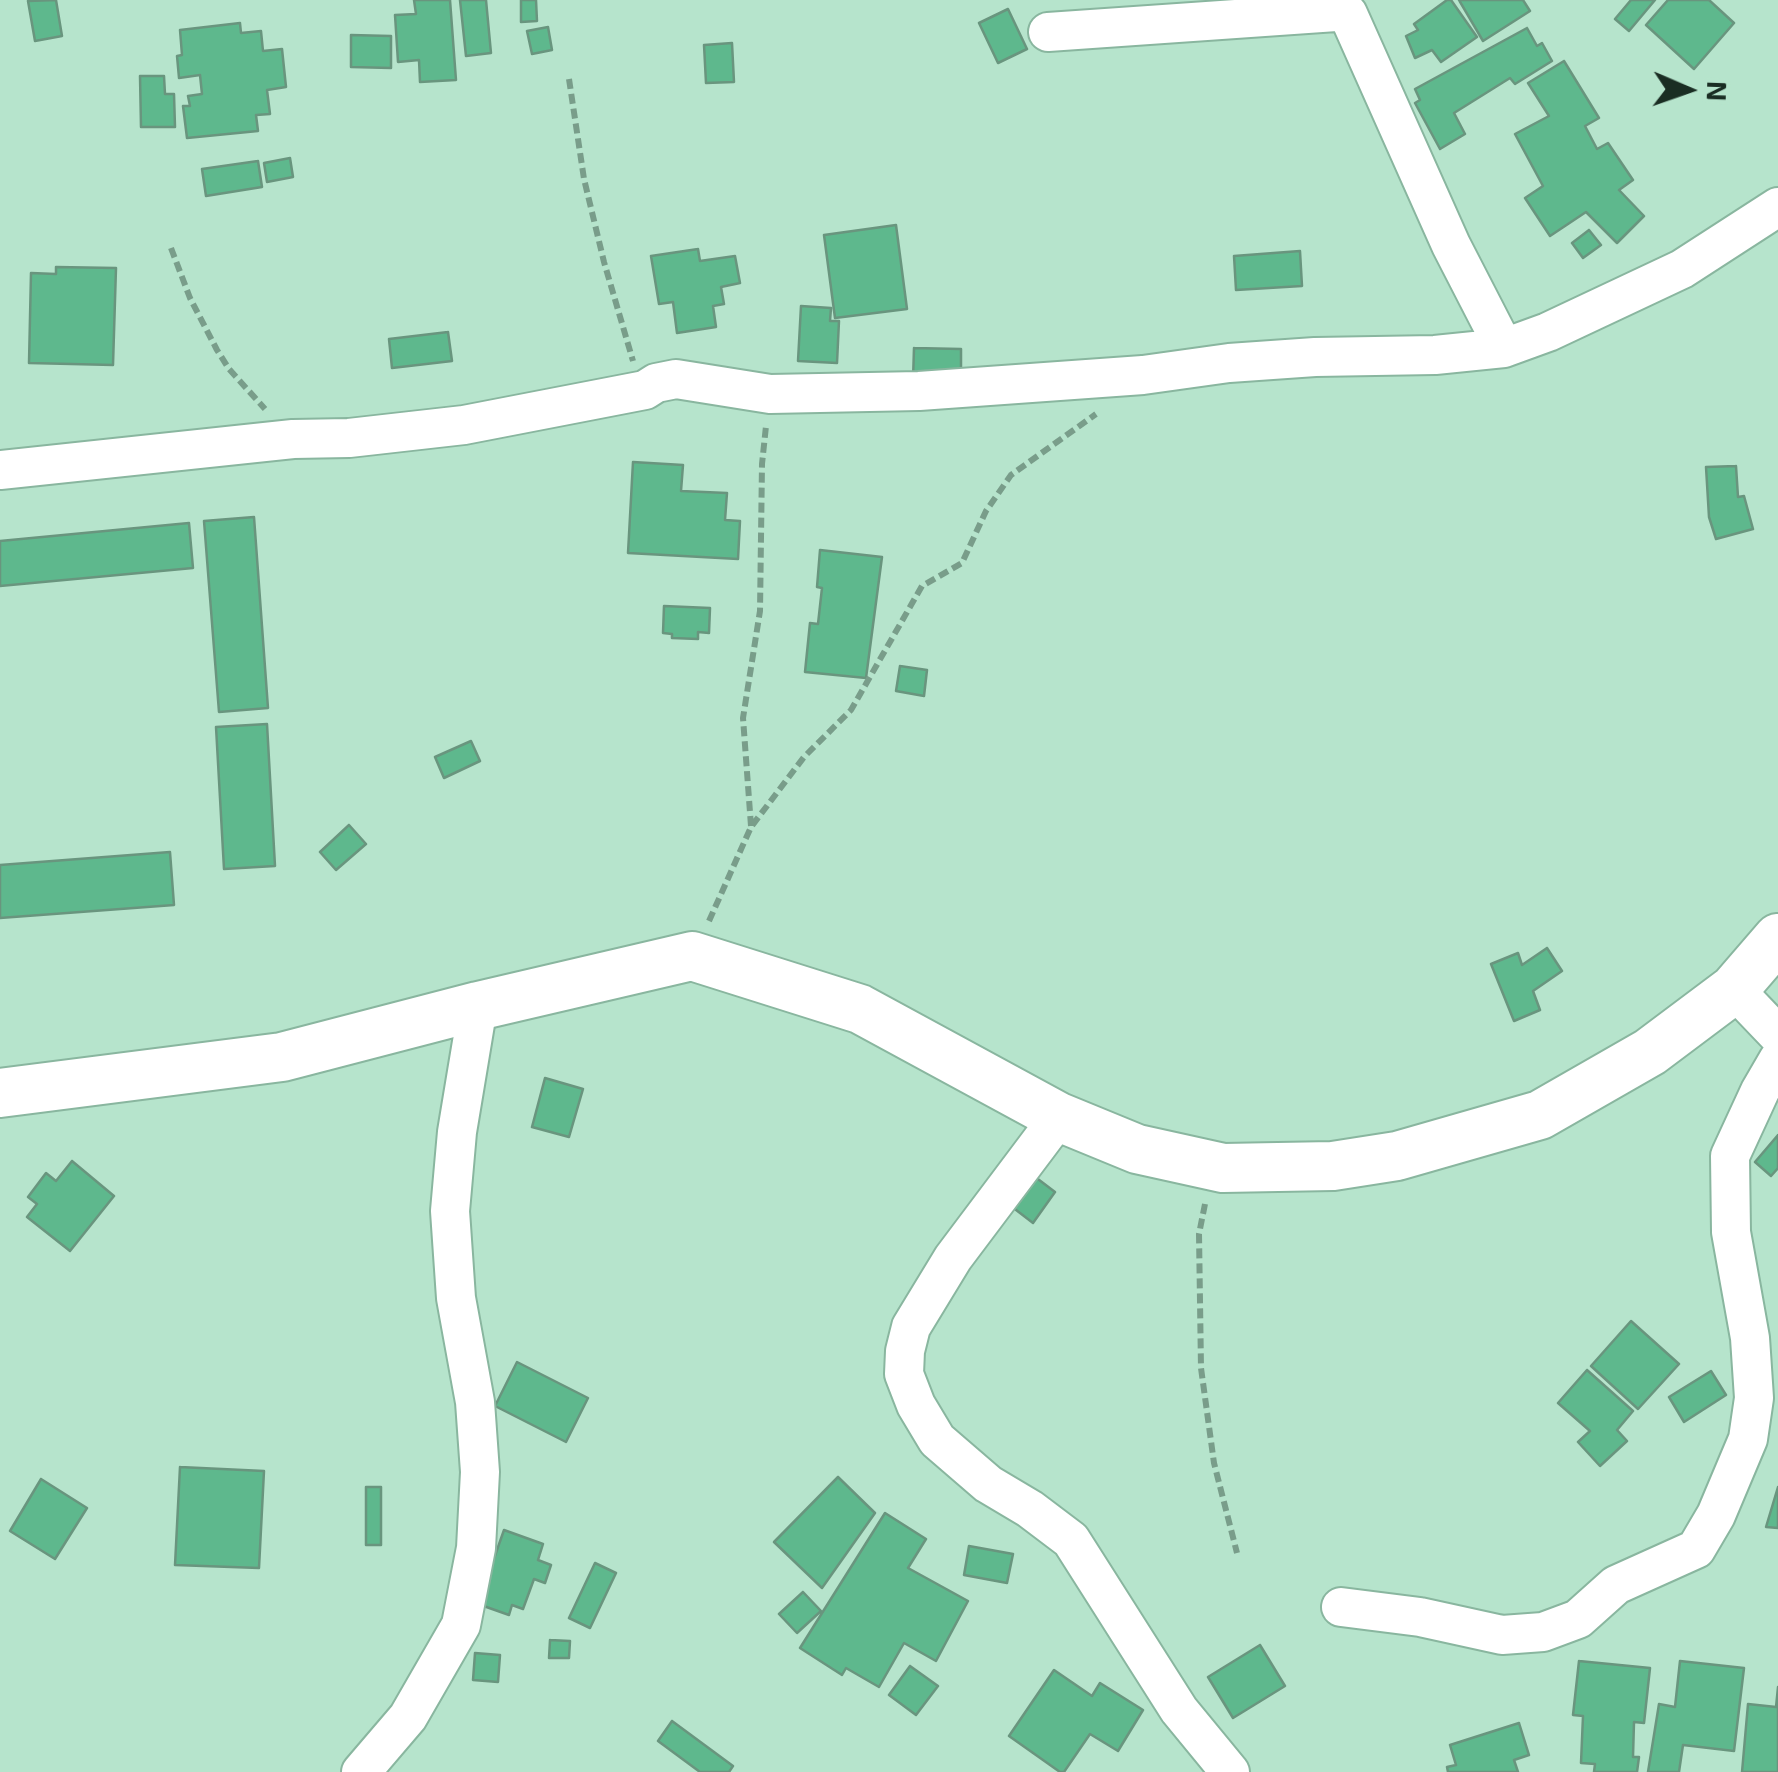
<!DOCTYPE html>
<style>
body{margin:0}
#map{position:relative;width:1778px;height:1772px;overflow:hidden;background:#b6e4cc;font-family:"Exo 2",sans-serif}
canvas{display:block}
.north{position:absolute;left:1638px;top:40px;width:100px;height:100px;-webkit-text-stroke:8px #b6e4cc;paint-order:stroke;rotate:92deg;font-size:28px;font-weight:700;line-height:40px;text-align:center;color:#1a2d23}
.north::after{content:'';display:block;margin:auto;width:35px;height:45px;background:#1a2d23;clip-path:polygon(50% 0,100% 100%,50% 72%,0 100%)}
</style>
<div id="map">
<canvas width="1778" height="1772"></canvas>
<div class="north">N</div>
</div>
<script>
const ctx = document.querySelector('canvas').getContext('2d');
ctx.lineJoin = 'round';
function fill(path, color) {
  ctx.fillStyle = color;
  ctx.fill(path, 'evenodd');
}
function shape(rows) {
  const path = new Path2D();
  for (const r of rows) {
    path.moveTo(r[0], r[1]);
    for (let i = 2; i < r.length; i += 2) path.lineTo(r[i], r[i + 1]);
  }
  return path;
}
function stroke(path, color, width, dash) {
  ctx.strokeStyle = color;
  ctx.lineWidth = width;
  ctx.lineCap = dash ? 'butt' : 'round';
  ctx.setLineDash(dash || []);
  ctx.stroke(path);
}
const building = shape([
 [56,0,62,36,35,41,28,1,56,0],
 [414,0,450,0,456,80,420,82,419,60,398,62,395,15,416,14,414,0],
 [460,0,486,0,491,53,466,56,460,0],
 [521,0,536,0,537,21,521,22,521,0],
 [1447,0,1451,0,1477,37,1441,62,1432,50,1415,58,1406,36,1418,30,1414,24,1447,0],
 [1459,0,1523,0,1530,11,1483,41,1459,0],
 [1631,0,1655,0,1629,31,1615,19,1631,0],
 [1668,0,1709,0,1734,23,1694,69,1646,25,1668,0],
 [1008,9,1027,49,998,63,979,23,1008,9],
 [240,23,241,33,261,31,263,51,282,49,286,87,267,90,270,114,256,115,258,131,187,138,183,106,190,106,188,96,202,94,200,75,179,78,177,56,182,55,180,30,240,23],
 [548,27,552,50,532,54,527,31,548,27],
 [1527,28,1537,46,1542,43,1552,61,1515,84,1510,78,1454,113,1465,134,1440,149,1415,103,1420,100,1415,89,1527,28],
 [351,35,391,36,391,68,351,67,351,35],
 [732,43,734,82,706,83,704,45,732,43],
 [1564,61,1599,118,1585,126,1597,149,1608,143,1633,180,1619,190,1644,216,1617,243,1586,212,1550,236,1525,198,1543,186,1515,134,1549,116,1528,83,1564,61],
 [140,76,164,76,165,94,174,94,175,127,141,127,140,76],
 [290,158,293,177,267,182,264,163,290,158],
 [258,161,262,187,206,196,202,169,258,161],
 [896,225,907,309,835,318,824,235,896,225],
 [1589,230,1601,245,1583,258,1572,243,1589,230],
 [698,249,700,261,735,256,740,283,721,287,724,304,713,306,716,327,677,333,673,302,659,304,651,256,698,249],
 [1300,251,1302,286,1236,290,1234,256,1300,251],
 [56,267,116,268,113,365,29,363,31,273,56,274,56,267],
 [801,306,831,308,830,321,839,321,837,363,798,361,801,306],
 [448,332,452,361,392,368,389,339,448,332],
 [914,348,961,349,961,381,913,380,914,348],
 [633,462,683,465,681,491,727,493,725,520,740,521,738,559,628,553,633,462],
 [1736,466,1738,497,1744,496,1753,529,1716,539,1709,517,1706,467,1736,466],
 [254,517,268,708,219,712,204,521,254,517],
 [189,523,193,568,0,586,0,541,189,523],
 [820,550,882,557,866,678,805,672,810,623,818,624,822,588,817,587,820,550],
 [664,606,710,608,709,633,698,632,698,639,672,638,672,634,663,633,664,606],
 [900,666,927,670,924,696,896,691,900,666],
 [267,724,275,866,224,869,216,727,267,724],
 [471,741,480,761,444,778,435,757,471,741],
 [349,825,366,844,336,870,320,852,349,825],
 [170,852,174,905,0,918,0,865,170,852],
 [1547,948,1562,971,1533,991,1540,1010,1514,1021,1491,964,1518,953,1522,965,1547,948],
 [545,1078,583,1089,569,1137,532,1127,545,1078],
 [1778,1135,1778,1168,1771,1176,1755,1162,1778,1135],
 [72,1161,114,1196,70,1251,27,1217,37,1204,28,1197,46,1173,56,1181,72,1161],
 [1030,1173,1055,1192,1033,1223,1007,1203,1030,1173],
 [1631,1321,1679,1364,1638,1409,1591,1366,1631,1321],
 [517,1362,588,1398,566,1442,495,1406,517,1362],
 [1587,1370,1633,1411,1617,1430,1627,1441,1600,1466,1578,1442,1590,1431,1558,1403,1587,1370],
 [1711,1371,1726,1395,1684,1422,1669,1397,1711,1371],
 [180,1467,264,1471,259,1568,175,1565,180,1467],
 [838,1477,875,1513,822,1588,774,1542,838,1477],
 [41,1479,87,1508,55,1559,10,1531,41,1479],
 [366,1487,381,1487,381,1545,366,1545,366,1487],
 [1778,1487,1778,1528,1766,1527,1778,1487],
 [885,1513,926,1539,908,1568,968,1601,936,1661,904,1643,879,1687,846,1668,842,1675,800,1648,885,1513],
 [504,1530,543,1544,538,1560,551,1565,545,1583,534,1579,523,1609,512,1605,509,1615,478,1604,504,1530],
 [969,1546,1013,1554,1007,1583,964,1575,969,1546],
 [595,1563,616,1573,590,1628,569,1618,595,1563],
 [803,1592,821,1611,797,1633,779,1614,803,1592],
 [550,1640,570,1641,569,1658,549,1658,550,1640],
 [1260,1645,1285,1686,1233,1718,1208,1677,1260,1645],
 [475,1653,500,1655,498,1682,473,1680,475,1653],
 [1579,1661,1650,1668,1644,1723,1634,1722,1633,1757,1639,1757,1637,1772,1594,1772,1595,1764,1581,1763,1583,1716,1573,1715,1579,1661],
 [1680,1661,1744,1668,1734,1751,1683,1745,1679,1772,1648,1772,1659,1704,1675,1707,1680,1661],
 [910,1666,938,1686,916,1715,889,1695,910,1666],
 [1054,1670,1092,1696,1100,1683,1143,1710,1118,1751,1090,1734,1064,1772,1060,1772,1009,1736,1054,1670],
 [1778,1687,1778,1772,1742,1772,1748,1704,1776,1707,1778,1687],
 [672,1721,733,1766,729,1772,700,1772,658,1741,672,1721],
 [1519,1723,1529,1755,1514,1760,1518,1772,1448,1772,1447,1767,1456,1765,1450,1745,1519,1723]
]);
const path = shape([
 [569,79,584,179,604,262,633,361],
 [171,248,190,298,217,350,229,369,265,409],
 [751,826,743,718,760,611,762,464,766,426],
 [709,921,751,827,804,757,851,710,922,586,962,563,986,511,1011,475,1096,414],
 [1205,1204,1199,1234,1201,1368,1214,1463,1237,1553]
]);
const minor = shape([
 [1048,32,1336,12,1348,14,1451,245,1504,348],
 [0,470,293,439,349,438,464,425,645,390,656,383,676,379,770,394,919,391,1143,375,1229,363,1315,357,1435,355,1504,348,1548,332,1682,269,1778,207],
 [1734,989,1778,1035],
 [1059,1117,953,1258,911,1327,905,1351,904,1374,916,1405,937,1440,988,1484,1030,1509,1071,1540,1179,1710,1230,1772],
 [1341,1607,1420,1617,1502,1635,1543,1632,1578,1619,1616,1585,1696,1549,1716,1515,1748,1439,1754,1398,1750,1338,1731,1232,1730,1156,1760,1091,1778,1060],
 [361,1772,408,1717,461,1625,476,1548,480,1472,475,1402,456,1298,450,1211,457,1132,478,1006]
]);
const tertiary = shape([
 [0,1093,282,1057,478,1006,692,956,860,1009,1059,1117,1137,1149,1223,1168,1333,1166,1397,1156,1540,1115,1650,1052,1734,989,1778,938]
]);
fill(building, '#5eb88d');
stroke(building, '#69957e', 2.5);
stroke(minor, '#89b69f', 42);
stroke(tertiary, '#89b69f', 52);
stroke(path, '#799d8a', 6, [10, 5]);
stroke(minor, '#fff', 38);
stroke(tertiary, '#fff', 48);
</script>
